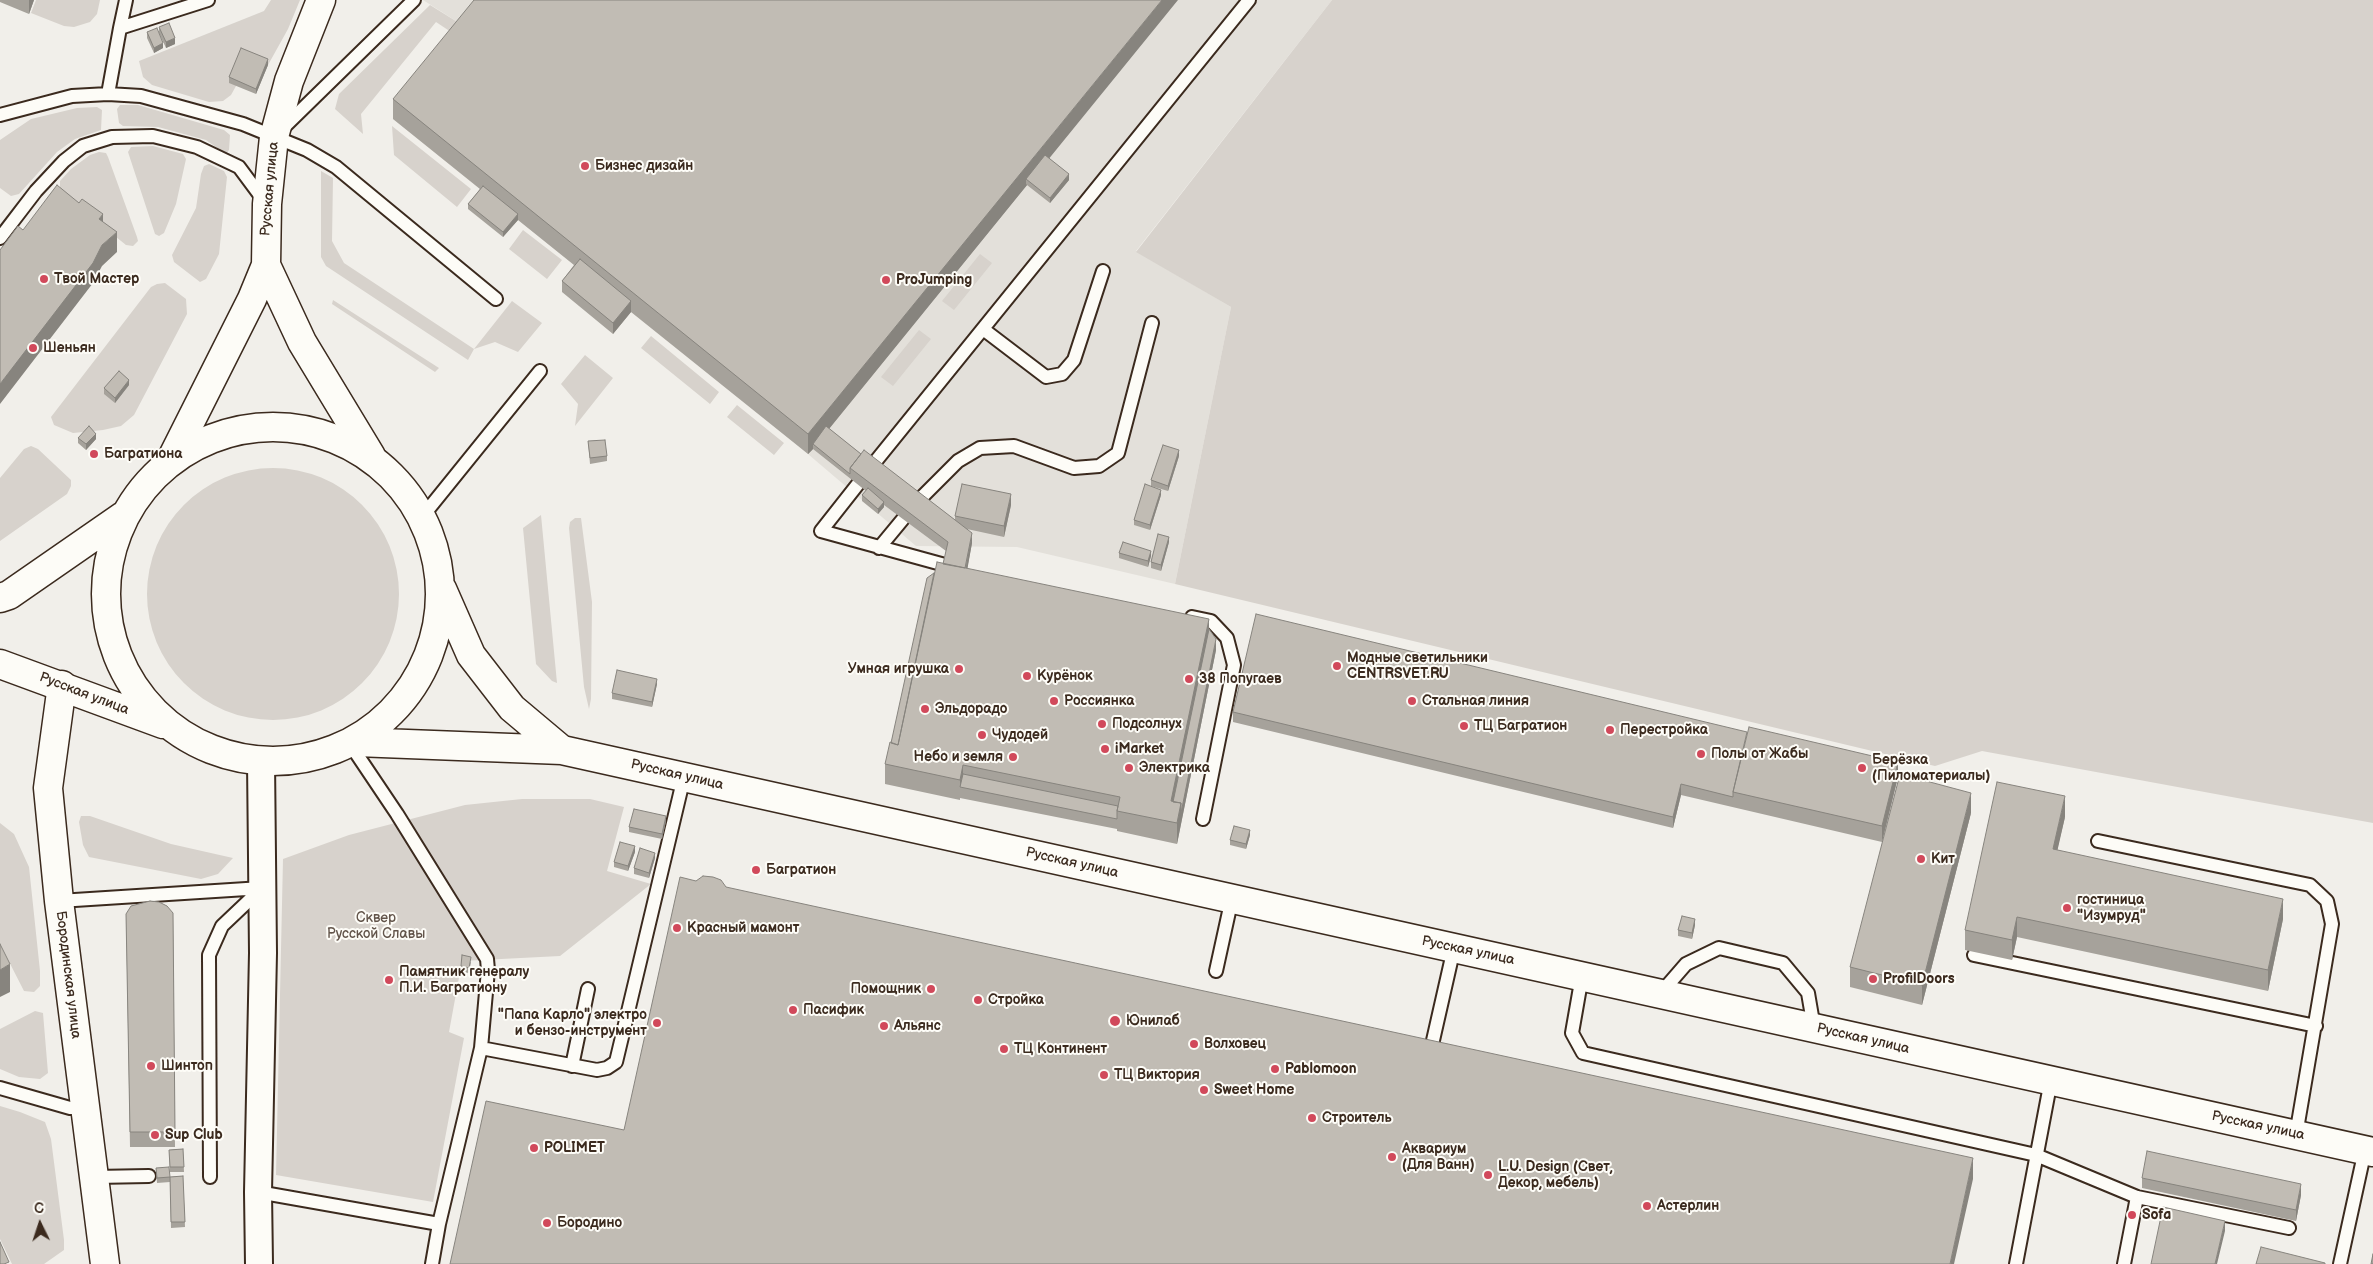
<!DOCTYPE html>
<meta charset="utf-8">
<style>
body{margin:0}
#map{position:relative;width:2373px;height:1264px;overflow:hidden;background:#f1efea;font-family:"Balsamiq Sans",sans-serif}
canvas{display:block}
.north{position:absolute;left:15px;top:1199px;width:50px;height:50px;-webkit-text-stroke:4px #fdfcf7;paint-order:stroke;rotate:356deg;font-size:14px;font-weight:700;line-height:20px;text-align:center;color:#3b2a1e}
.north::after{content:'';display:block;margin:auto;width:18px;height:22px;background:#3b2a1e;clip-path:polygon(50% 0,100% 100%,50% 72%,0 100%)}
</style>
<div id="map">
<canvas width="2373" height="1264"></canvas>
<div class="north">С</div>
</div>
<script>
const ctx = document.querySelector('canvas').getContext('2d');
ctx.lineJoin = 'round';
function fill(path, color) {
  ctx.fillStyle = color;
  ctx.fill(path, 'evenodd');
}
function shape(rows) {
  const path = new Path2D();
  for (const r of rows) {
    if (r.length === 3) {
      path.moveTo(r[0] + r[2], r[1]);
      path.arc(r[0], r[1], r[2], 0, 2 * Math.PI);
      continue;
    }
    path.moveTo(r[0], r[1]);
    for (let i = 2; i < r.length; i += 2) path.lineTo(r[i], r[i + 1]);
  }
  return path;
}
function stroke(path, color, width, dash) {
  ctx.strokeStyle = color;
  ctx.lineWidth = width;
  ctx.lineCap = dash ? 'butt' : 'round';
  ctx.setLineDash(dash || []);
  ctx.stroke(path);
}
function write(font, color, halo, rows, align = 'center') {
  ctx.font = font + ' "Balsamiq Sans",sans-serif';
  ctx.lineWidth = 4;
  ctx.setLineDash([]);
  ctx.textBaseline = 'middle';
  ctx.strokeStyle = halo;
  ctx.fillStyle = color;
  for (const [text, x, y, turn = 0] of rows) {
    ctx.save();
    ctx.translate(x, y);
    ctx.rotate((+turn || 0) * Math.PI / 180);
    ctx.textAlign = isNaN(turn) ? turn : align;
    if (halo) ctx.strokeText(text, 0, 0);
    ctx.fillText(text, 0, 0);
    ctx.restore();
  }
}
const built = shape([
 [423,0,1332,0,1136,251,1231,307,1175,584,1017,547,916,546,795,443,393,119,467,28]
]);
const green = shape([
 [36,0,100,0,97,14,90,22,74,27,64,26,31,13],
 [271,0,300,0,288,29,268,65,241,54,236,86,231,95,223,101,209,102,152,85,143,77,139,61,264,11],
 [1332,0,2373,0,2373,823,1982,751,1935,766,1175,584,1231,307,1136,252],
 [430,5,467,28,460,38,436,22,361,114,363,134,335,109,339,94],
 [120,105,138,105,224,130,230,135,229,150,226,154,206,140,158,127,123,126,119,123,117,109],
 [97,107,102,110,101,130,75,139,57,152,19,194,11,196,0,188,0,140,31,119,77,108],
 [392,126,471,189,457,207,394,155],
 [153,146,183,154,186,159,176,204,164,233,159,236,155,234,128,152,131,147],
 [99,152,106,153,108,157,137,237,138,241,133,246,126,245,60,192,60,181,71,169,90,155],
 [209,164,224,171,227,177,219,254,206,279,200,282,174,262,172,255,196,208,201,174,204,166],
 [321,171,333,178,332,241,344,263,474,349,512,301,542,323,518,352,495,342,474,349,468,360,326,266,321,257],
 [523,230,562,260,547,279,509,249],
 [980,254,992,263,954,310,942,301],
 [165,283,186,299,187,314,134,415,121,426,103,430,73,433,54,425,51,417,151,287,157,284],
 [333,300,439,368,435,372,332,304],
 [919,330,931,339,893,386,881,377],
 [651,336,719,392,710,404,641,348],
 [585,355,613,378,575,426,578,404,561,384],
 [737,405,784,443,774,455,727,417],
 [31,446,38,449,71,480,71,486,67,494,0,541,0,478,24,449],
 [273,594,126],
 [541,515,557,683,552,681,536,664,523,528],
 [575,518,581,518,592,602,591,699,589,709,584,687,569,528,570,522],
 [522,799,590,799,624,807,607,871,651,884,560,956,462,961,449,1032,464,1038,433,1202,276,1175,283,859,349,835,465,805],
 [81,816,90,816,171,844,233,858,218,874,201,879,89,857,83,845,79,822],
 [0,823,14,834,29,867,40,971,40,986,34,992,24,991,0,944],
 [35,1011,43,1013,48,1073,40,1079,19,1077,0,1069,0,1029],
 [0,1106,20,1112,45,1122,51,1139,64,1240,64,1250,44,1264,12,1264,0,1239]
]);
const lane = shape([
 [120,28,126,0],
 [108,94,120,28,208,0],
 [0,115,72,96,108,94,141,96,243,124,307,150,336,167,496,299],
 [281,130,414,0],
 [0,238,36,191,64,161,83,146,112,137,153,136,197,147,239,167,265,202],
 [983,329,1046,377,1062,374,1074,360,1103,271],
 [871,467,1249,0],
 [858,484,821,531,945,565],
 [917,502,958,461,980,448,1014,446,1074,468,1099,466,1118,453,1152,323],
 [422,517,540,371],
 [879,548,903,519],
 [1192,617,1211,621,1227,638,1234,665,1203,819],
 [350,744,397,814,487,959,488,970,481,1048,439,1224,432,1264],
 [2098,841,2310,885,2327,901,2332,924,2296,1135],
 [59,901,262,888],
 [1974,955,2316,1026],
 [1216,971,1232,898],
 [1582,976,1572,1033,1583,1053,2036,1155,2137,1197,2289,1228],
 [1660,994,1686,964,1719,948,1783,963,1808,993,1814,1028],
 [481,1048,597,1070,607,1068,616,1062,684,777],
 [1429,1058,1454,948],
 [572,1066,588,989],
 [0,1088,70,1108,85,1108],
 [95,1177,149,1176],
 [210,1177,209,955,222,926,261,889],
 [258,1192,439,1224],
 [2016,1264,2051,1080],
 [2124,1264,2137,1197],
 [2340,1264,2365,1150]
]);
const street = shape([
 [259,1264,258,1192,263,953,261,761]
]);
const secondary = shape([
 [266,265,302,342,371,456],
 [172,458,252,299,266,265,267,204,274,137,289,81,321,0],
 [62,685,48,788,59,901,105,1264]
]);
const primary = shape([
 [273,594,167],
 [442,589,471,655,512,708,562,750],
 [0,598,9,595,123,516],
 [0,664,163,724],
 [356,742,562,750,2373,1152]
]);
const wall = shape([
 [0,0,34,0,29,14,0,2],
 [159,27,175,44,166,48,159,33],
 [147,32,163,48,154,53,147,38],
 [268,65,256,94,229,83,229,77],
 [393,99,1049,158,1069,180,1050,203,1027,185,829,429,861,454,955,520,955,516,1011,505,1004,537,967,529,972,543,967,569,1209,629,1216,650,1177,844,1117,831,1117,829,960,798,960,797,960,800,885,784,885,764,891,743,934,573,943,564,946,551,884,505,884,507,878,514,862,501,862,495,866,491,813,449,808,454,631,312,613,334,562,292,562,281,574,265,518,220,503,237,468,209,468,204,480,189,393,119],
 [129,385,115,403,104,394,104,388],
 [78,438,96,439,86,450,78,443],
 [588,441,607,456,607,461,590,464],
 [1179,456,1168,491,1151,486,1151,480],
 [1161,495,1150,530,1134,525,1134,520],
 [1169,542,1161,571,1151,568,1151,562],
 [1119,553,1151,556,1148,567,1119,558],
 [657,684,652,707,612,699,612,693],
 [1233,712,1898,777,1882,842,1681,795,1673,828,1233,722],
 [1971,813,1922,1005,1850,987,1850,967],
 [2065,817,2057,850,2283,919,2268,991,2017,937,2012,960,1965,950,1965,930],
 [666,821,662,839,629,832,629,827],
 [1250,835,1246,849,1230,845,1230,840],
 [635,852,628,871,614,867,614,862],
 [655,858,649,878,634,874,634,868],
 [173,913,175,1147,130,1147,126,914],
 [1695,925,1692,939,1678,936,1678,930],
 [471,962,469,973,461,972,461,966],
 [183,1149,184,1172,170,1172,169,1150],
 [156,1168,170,1177,183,1176,185,1227,171,1228,170,1182,157,1183],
 [2142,1178,2301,1195,2296,1221,2142,1188]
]);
const shadedWall = shape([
 [29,0,34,0,29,14],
 [1162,0,1178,0,1030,182,1026,179,1026,184,1027,185,815,446,813,444,813,449,808,454,808,434],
 [175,38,175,44,166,48,166,42],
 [163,43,163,48,154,53,154,48],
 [268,59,268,65,256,94,256,89],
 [1069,174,1069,180,1050,203,1050,198],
 [103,214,103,234,99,219],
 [518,214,518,220,503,237,503,232],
 [117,232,117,252,102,266,93,283,0,404,0,384,102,245],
 [631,301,631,312,613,334,613,323],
 [129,380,129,385,115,403,115,398],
 [96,434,96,439,86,450,86,444],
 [1179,450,1179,456,1168,491,1168,486],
 [1161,490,1161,495,1150,530,1150,525],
 [1011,494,1011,505,1004,537,1004,526],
 [884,502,884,507,878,514,878,509],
 [972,533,972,543,964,588,964,577],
 [1169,537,1169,542,1161,571,1161,565],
 [1151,551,1151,556,1148,567,1148,561],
 [1209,619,1209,639,1173,811,1171,801],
 [1216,639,1216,650,1181,824,1181,813],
 [657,679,657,684,652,707,652,702],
 [1898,762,1898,777,1882,842,1882,826],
 [963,765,963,785,960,787,960,800,960,780],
 [1681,784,1681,795,1673,828,1673,817],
 [1971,793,1971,813,1922,1005,1922,985],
 [2065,796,2065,817,2053,870,2053,849],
 [1181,803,1181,824,1177,844,1177,823],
 [666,816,666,821,662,839,662,834],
 [1250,830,1250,835,1246,849,1246,844],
 [635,846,635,852,628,871,628,866],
 [655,853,655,858,649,878,649,873],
 [2283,899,2283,919,2268,991,2268,970],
 [2017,917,2017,937,2012,960,2012,940],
 [1695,919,1695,925,1692,939,1692,933],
 [10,964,10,992,0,997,0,970],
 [1973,1158,1973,1179,1954,1264,1950,1264],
 [2301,1184,2301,1195,2296,1221,2296,1210],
 [2225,1221,2225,1231,2217,1264,2215,1264]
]);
const building = shape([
 [474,0,1162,0,808,434,393,99,474,0],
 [169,23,175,38,166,42,159,27,169,23],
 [157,28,163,43,154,48,147,32,157,28],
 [241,48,268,59,256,89,229,77,241,48],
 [1045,155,1069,174,1050,198,1026,179,1045,155],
 [57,185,79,203,82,199,103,214,99,219,117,232,102,245,93,263,0,384,0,250,18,226,23,230,57,185],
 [483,186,518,214,503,232,468,204,483,186],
 [580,259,631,301,613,323,562,281,580,259],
 [119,371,129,380,115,398,104,388,119,371],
 [89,426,96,434,86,444,78,438,89,426],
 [826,426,861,454,850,468,850,474,813,444,826,426],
 [605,440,607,456,590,458,588,441,605,440],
 [1163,445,1179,450,1168,486,1151,480,1163,445],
 [864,450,972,533,965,568,943,564,948,542,850,468,864,450],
 [962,484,1011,494,1004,526,955,516,962,484],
 [1145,484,1161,490,1150,525,1134,520,1145,484],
 [868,488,884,502,878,509,862,495,868,488],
 [1158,534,1169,537,1161,565,1151,562,1158,534],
 [1123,542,1151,551,1148,561,1119,553,1123,542],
 [937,562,1209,619,1171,801,1181,803,1177,823,1117,811,1120,797,963,765,960,780,885,764,890,742,898,745,937,562],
 [934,573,898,745,891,743,927,578,934,573],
 [1256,614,1747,732,1733,792,1733,797,1681,784,1673,817,1233,712,1256,614],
 [1209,629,1216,639,1181,813,1181,803,1173,802,1209,629],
 [617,670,657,679,652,702,612,693,617,670],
 [1749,727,1898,762,1882,826,1733,792,1749,727],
 [963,774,1118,806,1117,811,1117,819,960,787,963,774],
 [1900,774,1971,793,1922,985,1850,967,1900,774],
 [1997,782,2065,796,2053,849,2283,899,2268,970,2017,917,2012,940,1965,930,1997,782],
 [634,809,666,816,662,834,629,827,634,809],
 [1234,826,1250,830,1246,844,1230,840,1234,826],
 [620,842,635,846,628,866,614,862,620,842],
 [640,848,655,853,649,873,634,868,640,848],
 [703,876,713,877,721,880,726,887,776,898,1973,1158,1950,1264,450,1264,486,1101,624,1130,680,877,696,881,703,876],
 [150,901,159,902,167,906,173,913,175,1132,130,1132,126,914,131,906,150,901],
 [1682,916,1695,919,1692,933,1678,930,1682,916],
 [0,944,10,964,0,970,0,944],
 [462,955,471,957,469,968,461,966,462,955],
 [183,1149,184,1167,170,1167,169,1150,183,1149],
 [2147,1151,2301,1184,2296,1210,2142,1178,2147,1151],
 [169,1167,170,1177,157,1178,156,1168,169,1167],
 [183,1176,185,1222,171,1222,170,1177,183,1176],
 [2163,1207,2225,1221,2215,1264,2151,1264,2163,1207],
 [0,1242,9,1262,4,1264,0,1264,0,1242],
 [2261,1247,2325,1263,2325,1264,2256,1264,2261,1247],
 [2373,1254,2373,1264,2371,1264,2373,1254]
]);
const markers = [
 [585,166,5,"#d1495b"],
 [44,279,5,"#d1495b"],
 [886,280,5,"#d1495b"],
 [33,348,5,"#d1495b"],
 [94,454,5,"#d1495b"],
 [1337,666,5,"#d1495b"],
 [959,669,5,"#d1495b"],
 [1027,676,5,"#d1495b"],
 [1189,679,5,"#d1495b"],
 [1054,701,5,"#d1495b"],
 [1412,701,5,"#d1495b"],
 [925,709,5,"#d1495b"],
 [1102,724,5,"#d1495b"],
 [1464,726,5,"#d1495b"],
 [1610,730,5,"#d1495b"],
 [982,735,5,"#d1495b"],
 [1105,749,5,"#d1495b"],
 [1701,754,5,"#d1495b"],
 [1013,757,5,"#d1495b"],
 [1129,768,5,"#d1495b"],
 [1862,768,5,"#d1495b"],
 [1921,859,5,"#d1495b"],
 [756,870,5,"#d1495b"],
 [2067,908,5,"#d1495b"],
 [677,928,5,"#d1495b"],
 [1873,979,5,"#d1495b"],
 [389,980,5,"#d1495b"],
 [931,989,5,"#d1495b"],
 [978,1000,5,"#d1495b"],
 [793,1010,5,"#d1495b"],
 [1115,1021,6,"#d1495b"],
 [657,1023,5,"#d1495b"],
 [884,1026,5,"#d1495b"],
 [1194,1044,5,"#d1495b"],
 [1004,1049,5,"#d1495b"],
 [151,1066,5,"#d1495b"],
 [1275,1069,5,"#d1495b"],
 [1104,1075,5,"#d1495b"],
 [1204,1090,5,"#d1495b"],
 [1312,1118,5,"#d1495b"],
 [155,1135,5,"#d1495b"],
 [534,1148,5,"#d1495b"],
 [1392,1157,5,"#d1495b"],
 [1488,1175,5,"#d1495b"],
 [1647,1206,5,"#d1495b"],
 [2132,1215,5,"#d1495b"],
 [547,1223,5,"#d1495b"]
];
const poiNames = [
 ["Бизнес дизайн",595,166],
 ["Твой Мастер",54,279],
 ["ProJumping",896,280],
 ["Шеньян",43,348],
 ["Багратиона",104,454],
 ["Модные светильники",1347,658],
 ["CENTRSVET.RU",1347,674],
 ["Умная игрушка",949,669,"right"],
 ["Курёнок",1037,676],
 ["38 Попугаев",1199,679],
 ["Россиянка",1064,701],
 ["Стальная линия",1422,701],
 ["Эльдорадо",935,709],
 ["Подсолнух",1112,724],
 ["ТЦ Багратион",1474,726],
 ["Перестройка",1620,730],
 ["Чудодей",992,735],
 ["iMarket",1115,749],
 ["Полы от Жабы",1711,754],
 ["Небо и земля",1003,757,"right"],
 ["Берёзка",1872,760],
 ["(Пиломатериалы)",1872,776],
 ["Электрика",1139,768],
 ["Кит",1931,859],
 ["Багратион",766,870],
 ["гостиница",2077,900],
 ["\"Изумруд\"",2077,916],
 ["Красный мамонт",687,928],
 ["Памятник генералу",399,972],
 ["П.И. Багратиону",399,988],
 ["ProfilDoors",1883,979],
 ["Помощник",921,989,"right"],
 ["Стройка",988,1000],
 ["Пасифик",803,1010],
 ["\"Папа Карло\" электро",647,1015,"right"],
 ["и бензо-инструмент",647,1031,"right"],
 ["Юнилаб",1126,1021],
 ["Альянс",894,1026],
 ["Волховец",1204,1044],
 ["ТЦ Континент",1014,1049],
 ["Шинтоп",161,1066],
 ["Pablomoon",1285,1069],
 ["ТЦ Виктория",1114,1075],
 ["Sweet Home",1214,1090],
 ["Строитель",1322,1118],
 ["Sup Club",165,1135],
 ["POLIMET",544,1148],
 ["Аквариум",1402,1149],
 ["(Для Ванн)",1402,1165],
 ["L.U. Design (Свет,",1498,1167],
 ["Декор, мебель)",1498,1183],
 ["Астерлин",1657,1206],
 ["Sofa",2142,1215],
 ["Бородино",557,1223]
];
const streetNames = [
 ["Русская улица",270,189,-85],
 ["Русская улица",84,694,21],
 ["Русская улица",677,775,13],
 ["Русская улица",1072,863,13],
 ["Русская улица",1468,951,12],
 ["Бородинская улица",68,975,83],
 ["Русская улица",1863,1039,13],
 ["Русская улица",2258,1126,12]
];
const parkNames = [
 ["Сквер",376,918],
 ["Русской Славы",376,934]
];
fill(built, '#e3e0da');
fill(green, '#d7d2cc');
stroke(lane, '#3b2a1e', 16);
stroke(street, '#3b2a1e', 30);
stroke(secondary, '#3b2a1e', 31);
stroke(primary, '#3b2a1e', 31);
stroke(lane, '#fdfcf7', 12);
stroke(street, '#fdfcf7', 26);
stroke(secondary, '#fdfcf7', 28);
stroke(primary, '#fdfcf7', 28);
fill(wall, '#a6a29b');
fill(shadedWall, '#87847e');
fill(building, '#c1bcb4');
stroke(building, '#87847e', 1);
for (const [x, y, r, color] of markers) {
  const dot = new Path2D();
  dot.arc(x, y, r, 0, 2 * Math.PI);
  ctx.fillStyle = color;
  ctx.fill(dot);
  stroke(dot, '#fdfcf7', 2);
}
write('bold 14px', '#3b2a1e', '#fdfcf7', poiNames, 'left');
write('14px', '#3b2a1e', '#fdfcf7', streetNames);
write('14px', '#62544a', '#fdfcf7', parkNames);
</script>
